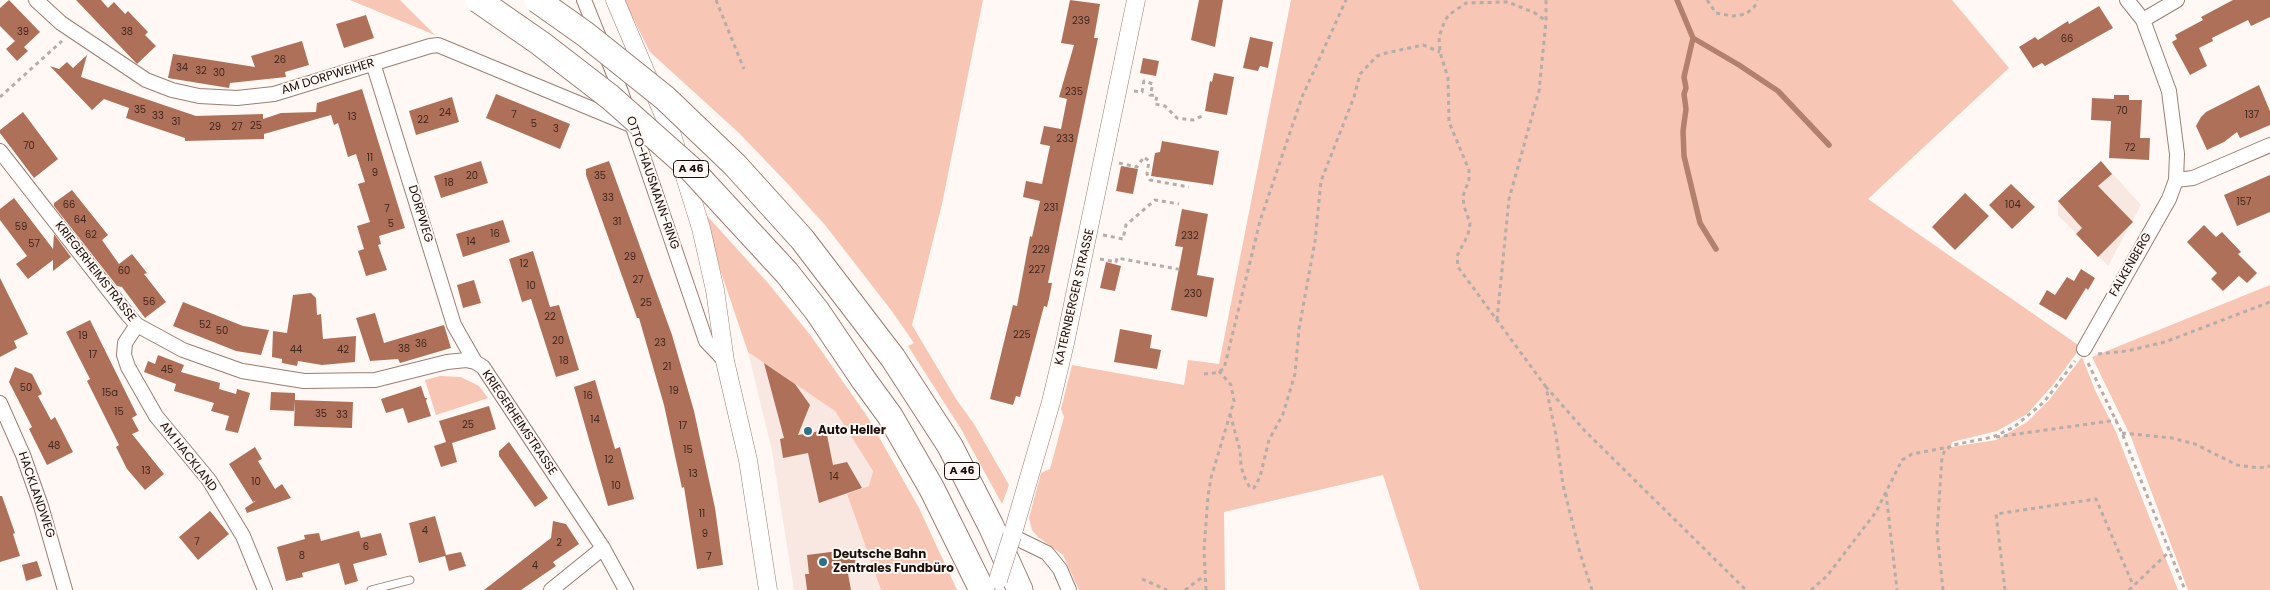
<!DOCTYPE html>
<meta charset="utf-8">
<style>
body{margin:0}
canvas{display:block;background:#fff8f5}
</style>
<canvas width="2270" height="590"></canvas>
<script>
const ctx = document.querySelector('canvas').getContext('2d');
ctx.lineJoin = 'round';
function fill(path, color) {
  ctx.fillStyle = color;
  ctx.fill(path, 'evenodd');
}
function shape(rows) {
  const path = new Path2D();
  for (const r of rows) {
    path.moveTo(r[0], r[1]);
    for (let i = 2; i < r.length; i += 2) path.lineTo(r[i], r[i + 1]);
  }
  return path;
}
function stroke(path, color, width, dash) {
  ctx.strokeStyle = color;
  ctx.lineWidth = width;
  ctx.lineCap = dash ? 'butt' : 'round';
  ctx.setLineDash(dash || []);
  ctx.stroke(path);
}
function write(font, color, halo, rows, align = 'center') {
  ctx.font = font + ' Poppins,sans-serif';
  ctx.lineWidth = 4;
  ctx.setLineDash([]);
  ctx.textBaseline = 'middle';
  ctx.strokeStyle = halo;
  ctx.fillStyle = color;
  for (const [text, x, y, turn = 0] of rows) {
    ctx.save();
    ctx.translate(x, y);
    ctx.rotate((+turn || 0) * Math.PI / 180);
    ctx.textAlign = isNaN(turn) ? turn : align;
    if (halo) ctx.strokeText(text, 0, 0);
    ctx.fillText(text, 0, 0);
    ctx.restore();
  }
}
const built = shape([
 [2101,161,2141,205,2108,266,2058,215,2058,201],
 [748,352,835,411,873,471,869,486,847,494,881,590,794,590,772,451]
]);
const green = shape([
 [350,0,400,0,435,35],
 [624,0,983,0,942,204,912,325,956,399,974,424,1009,485,1002,504,961,429,908,346,914,343,891,310,825,225,788,184,739,133,650,52],
 [1291,0,1952,0,2009,68,1868,199,2081,347,2052,386,2027,414,1997,431,1952,442,1951,447,1996,440,2027,422,2049,400,2082,357,2095,390,2116,432,2178,590,1420,590,1383,475,1224,512,1225,590,1079,590,1063,555,1038,537,1032,530,1029,518,1041,473,1050,469,1064,417,1061,409,1072,365,1184,385,1188,360,1219,364],
 [699,207,768,283,811,336,867,416,919,508,957,590,881,590,847,494,869,486,873,471,835,411,748,352],
 [2270,285,2270,590,2188,590,2131,437,2092,357],
 [440,376,461,377,479,386,488,398,436,415,425,380]
]);
const stream = shape([
 [1677,0,1693,38,1684,77,1686,88,1684,94,1686,109,1683,131,1684,156,1700,223,1716,249],
 [1693,38,1739,65,1778,91,1829,145]
]);
const building = shape([
 [9,0,40,32,24,47,28,51,17,61,6,49,15,41,0,26,0,8],
 [76,0,101,0,108,8,114,2,125,14,128,11,148,32,145,35,156,46,137,64],
 [1070,0,1100,4,1094,38,1098,38,1048,283,1052,283,1050,294,1047,307,1044,306,1020,397,1016,396,1013,405,990,399,1013,305,1017,306,1030,236,1032,237,1040,201,1023,197,1026,181,1042,184,1050,146,1040,144,1044,126,1061,129,1067,99,1059,97,1074,45,1061,43],
 [1199,0,1223,0,1215,47,1191,40],
 [2233,0,2270,0,2270,17,2251,26,2248,20,2212,38,2213,41,2199,48,2207,66,2190,75,2172,42,2177,39,2175,35,2203,20,2201,17],
 [2099,6,2113,28,2045,66,2042,63,2033,68,2019,47,2035,37,2038,40,2068,21,2069,24],
 [366,15,374,38,344,48,336,24],
 [1250,37,1273,42,1268,68,1260,66,1258,71,1243,68],
 [302,41,309,65,285,72,286,77,230,83,229,88,168,78,173,54,255,67,251,56],
 [87,55,81,77,196,116,263,114,263,119,281,113,316,112,317,103,362,89,405,228,379,236,381,244,378,245,387,270,366,276,358,251,364,249,357,226,370,222,358,184,365,182,356,154,348,157,338,123,334,125,331,115,264,134,264,139,185,141,185,138,126,118,129,108,104,99,92,110,50,66,59,69,67,62,73,68],
 [1143,58,1159,61,1156,76,1140,73],
 [1214,73,1234,77,1227,115,1205,111,1210,81,1212,82],
 [2259,85,2270,111,2270,125,2240,138,2237,132,2224,142,2207,150,2196,126,2201,117,2206,112],
 [496,94,570,124,560,149,486,118],
 [2114,95,2129,95,2129,100,2142,100,2140,138,2150,138,2149,160,2109,158,2111,121,2091,120,2092,98,2114,99],
 [452,97,459,122,416,135,409,111],
 [23,112,58,159,34,178,0,133,0,130],
 [1162,141,1219,151,1213,185,1151,176,1155,153,1160,152],
 [481,161,488,183,441,198,434,176],
 [609,161,672,335,694,411,715,508,723,565,697,569,684,487,682,488,664,405,639,318,637,318,586,175,586,169],
 [2101,161,2112,174,2098,186,2133,222,2098,257,2076,234,2082,228,2058,201],
 [1121,166,1138,169,1133,194,1116,191],
 [2270,175,2270,212,2237,226,2224,195],
 [2011,184,2035,207,2012,229,1989,205],
 [72,190,108,235,102,240,119,264,132,254,147,273,144,274,166,302,145,318,122,287,117,286,54,206,54,203],
 [1965,193,1989,216,1955,250,1932,227],
 [14,198,53,249,54,234,71,257,53,271,53,260,28,279,16,264,27,256,0,220,0,209],
 [1182,209,1208,214,1197,275,1214,278,1207,317,1171,310,1183,247,1175,246],
 [503,220,510,242,463,257,456,234],
 [2204,225,2216,237,2222,232,2241,252,2238,254,2257,273,2247,283,2239,276,2223,291,2211,279,2217,273,2187,242],
 [533,251,550,307,559,305,579,370,556,377,531,299,522,302,509,259],
 [1106,262,1121,266,1115,291,1100,288],
 [2081,269,2095,278,2088,290,2086,288,2066,320,2039,304,2047,290,2055,295,2067,277,2074,281],
 [0,278,28,334,14,341,17,348,0,357],
 [474,280,481,303,463,308,457,285],
 [311,293,316,298,317,315,321,314,323,339,356,336,355,362,322,365,298,361,297,366,282,363,282,359,272,357,273,331,287,333,293,295],
 [183,302,243,326,269,330,261,355,236,351,173,326],
 [375,313,384,343,444,325,451,348,400,363,398,359,370,361,356,318],
 [90,320,137,415,132,418,139,431,132,434,164,474,145,490,127,469,116,447,119,445,87,381,90,379,66,332],
 [1120,329,1152,335,1150,348,1161,350,1157,369,1114,362],
 [158,355,184,365,181,372,220,383,219,389,236,394,237,389,250,393,238,433,225,430,229,416,211,411,214,403,174,391,176,384,144,372,148,361,155,364],
 [764,363,795,384,810,405,798,435,826,430,833,465,847,462,862,488,819,503,808,453,783,458,780,439,784,438],
 [15,367,32,374,42,394,38,396,51,420,55,417,73,452,47,465,29,429,32,427,9,382],
 [595,380,615,449,620,447,634,499,608,506,574,387],
 [421,386,425,398,427,398,426,401,431,416,408,423,403,408,386,413,381,399],
 [271,392,295,393,295,400,353,402,352,428,294,426,295,400,294,411,270,410],
 [489,406,496,429,452,443,457,462,441,467,434,446,446,442,439,421],
 [509,442,548,498,535,507,499,456,499,451],
 [255,447,262,459,258,461,275,489,282,484,291,498,247,513,245,508,257,500,253,502,229,464],
 [0,496,2,496,15,533,13,534,20,556,0,562],
 [210,511,229,534,198,560,179,537],
 [435,516,446,555,461,552,466,566,449,571,445,556,419,563,409,523],
 [553,521,566,524,579,544,553,562,556,566,521,590,484,590,551,538],
 [359,531,361,538,381,533,387,555,353,564,358,581,345,585,339,563,302,573,303,577,286,581,277,547,305,539,304,535,319,533,321,541],
 [854,549,856,567,847,568,851,590,807,590,805,574,809,574,807,555],
 [37,561,42,576,26,581,22,565]
]);
const path = shape([
 [716,0,744,69],
 [1707,0,1716,13,1733,16,1746,14,1755,6,1757,0],
 [1134,91,1142,92,1144,81,1153,84,1150,95,1157,96,1155,104,1165,106,1177,118,1193,120,1205,115],
 [0,97,62,41],
 [1119,163,1137,167,1144,157,1149,161,1147,174,1150,180,1189,187],
 [1103,235,1123,239,1126,225,1155,200,1179,204],
 [1100,259,1116,262,1117,258,1183,270],
 [1497,320,1509,199,1539,91,1546,21],
 [2098,354,2127,351,2165,342,2270,302],
 [2088,363,2122,433,2185,590],
 [1204,374,1214,373,1224,369,1260,221,1302,97,1346,0],
 [1546,387,1458,267,1457,256,1468,235,1470,223,1464,206,1463,196,1469,180,1469,170,1449,122,1448,78,1440,52,1439,37,1445,20,1450,14,1466,3,1508,2,1535,13,1546,21,1546,0],
 [1230,414,1240,450,1241,466,1244,476,1250,488,1254,488,1260,477,1269,440,1283,414,1295,374,1299,329,1315,241,1321,181,1354,97,1360,74,1377,56,1386,53,1423,45,1440,52],
 [2122,433,2172,438,2195,444,2237,465,2259,468,2270,466],
 [1996,437,2117,420],
 [1886,493,1897,590],
 [1142,579,1167,590],
 [1185,590,1204,576],
 [1206,590,1204,550,1208,496,1211,478,1234,401,1231,385,1219,371],
 [1592,590,1580,553,1563,485,1556,435,1546,387,1585,431,1746,590],
 [1811,590,1827,576,1876,512,1902,460,1912,454,1949,447],
 [1943,590,1937,532,1942,457,1945,450,1953,445,1993,437,2014,427,2044,402,2075,361],
 [2005,590,1996,514,2096,499,2133,585],
 [2129,590,2170,551]
]);
const service = shape([
 [371,590,410,580]
]);
const minor = shape([
 [36,0,61,23,146,80,172,90,199,96,237,98,274,94,430,46,438,45,631,125],
 [584,0,621,92,706,341,725,361],
 [2143,20,2177,0],
 [373,63,454,325,475,362],
 [0,151,128,315,137,325,183,350,242,371,304,381,375,380,447,362,466,360,475,362,483,367,603,548,626,590],
 [2176,180,2193,178,2270,145],
 [137,325,125,343,124,355,128,367,156,416,209,480,243,536,265,590],
 [2084,349,2169,199,2176,180,2177,154,2169,91,2143,20,2127,0],
 [0,403,23,455,41,506,65,590],
 [1012,536,1047,553,1060,569,1069,590],
 [551,590,603,548]
]);
const tertiary = shape([
 [615,0,671,132,701,228,715,290,725,361,748,460,768,590],
 [1012,536,1051,402,1065,343,1136,0]
]);
const motorway = shape([
 [893,358,950,446,991,526,1020,590],
 [863,379,890,416,932,489,982,590]
]);
const tertiaryBridge = shape([
 [998,580,1012,536]
]);
const motorwayBridge = shape([
 [478,0,540,43,610,97,691,169,787,273,817,311,863,379],
 [537,0,585,34,665,98,735,165,802,239,893,358]
]);
const markers = [
 [808,431,5,"#307084"],
 [823,562,5,"#307084"]
];
const numberNames = [
 ["239",1081,21],
 ["39",23,32],
 ["38",127,32],
 ["66",2067,39],
 ["26",280,60],
 ["34",182,68],
 ["32",201,71],
 ["30",219,73],
 ["235",1074,92],
 ["35",140,110],
 ["70",2122,111],
 ["24",445,113],
 ["7",514,115],
 ["137",2252,115],
 ["33",158,116],
 ["13",352,117],
 ["22",423,120],
 ["31",176,122],
 ["5",534,124],
 ["25",256,126],
 ["29",215,127],
 ["27",237,127],
 ["3",556,129],
 ["233",1065,139],
 ["70",29,146],
 ["72",2130,148],
 ["11",370,158],
 ["9",375,173],
 ["20",472,176],
 ["35",600,176],
 ["18",449,183],
 ["33",608,198],
 ["157",2244,202],
 ["66",69,205],
 ["104",2013,205],
 ["231",1051,208],
 ["7",387,209],
 ["64",80,220],
 ["31",617,222],
 ["5",391,224],
 ["59",21,227],
 ["16",495,234],
 ["62",91,235],
 ["232",1190,236],
 ["14",471,242],
 ["57",34,244],
 ["229",1041,250],
 ["29",630,257],
 ["12",524,264],
 ["227",1037,270],
 ["60",124,271],
 ["27",638,280],
 ["10",531,286],
 ["230",1193,294],
 ["56",149,302],
 ["25",646,303],
 ["22",550,317],
 ["52",205,325],
 ["50",222,331],
 ["225",1022,335],
 ["19",83,336],
 ["20",558,341],
 ["23",660,343],
 ["36",421,344],
 ["38",404,349],
 ["44",296,350],
 ["42",343,350],
 ["17",93,355],
 ["18",564,361],
 ["21",667,367],
 ["45",167,370],
 ["50",26,388],
 ["19",674,391],
 ["15a",110,393],
 ["16",588,396],
 ["15",119,412],
 ["35",321,414],
 ["33",342,415],
 ["14",595,420],
 ["25",468,425],
 ["17",683,426],
 ["48",54,446],
 ["15",688,450],
 ["12",609,460],
 ["13",146,471],
 ["13",693,474],
 ["14",834,477],
 ["10",256,482],
 ["10",616,486],
 ["11",702,514],
 ["4",425,531],
 ["9",705,534],
 ["7",197,542],
 ["2",559,543],
 ["6",366,547],
 ["8",302,556],
 ["7",709,557],
 ["4",535,566]
];
const shields = [
 [691,169,35],
 [962,471,35]
];
const shieldNames = [
 ["A 46",691,169],
 ["A 46",962,471]
];
const streetNames = [
 ["AM DORPWEIHER",328,77,-17],
 ["OTTO-HAUSMANN-RING",652,183,71],
 ["DORPWEG",420,214,73],
 ["FALKENBERG",2131,265,-60],
 ["KRIEGERHEIMSTRASSE",95,272,52],
 ["KATERNBERGER STRASSE",1075,297,-77],
 ["KRIEGERHEIMSTRASSE",519,423,56],
 ["AM HACKLAND",188,457,52],
 ["HACKLANDWEG",36,495,71]
];
const poiNames = [
 ["Auto Heller",818,431],
 ["Deutsche Bahn",833,555],
 ["Zentrales Fundbüro",833,569]
];
fill(built, '#f9e8e1');
fill(green, '#f7c6b4');
stroke(stream, '#b3806d', 5.5);
fill(building, '#af7059');
stroke(service, '#9c7d72', 9);
stroke(minor, '#9c7d72', 16);
stroke(tertiary, '#9c7d72', 19);
stroke(motorway, '#9c7d72', 27);
stroke(path, '#b5ada9', 3, [4, 4]);
stroke(service, '#fff', 7);
stroke(minor, '#fff', 14);
stroke(tertiary, '#fff', 18);
stroke(motorway, '#fff', 25);
stroke(tertiaryBridge, '#9c7d72', 19, []);
stroke(motorwayBridge, '#9c7d72', 27, []);
stroke(tertiaryBridge, '#fff', 18);
stroke(motorwayBridge, '#fff', 25);
for (const [x, y, r, color] of markers) {
  const dot = new Path2D();
  dot.arc(x, y, r, 0, 2 * Math.PI);
  ctx.fillStyle = color;
  ctx.fill(dot);
  stroke(dot, '#fff8f5', 2);
}
write('10px', '#3f271e', null, numberNames);
for (const [x, y, w] of shields) {
  const box = new Path2D();
  box.roundRect(x - w / 2, y - 8.5, w, 17, 4);
  ctx.fillStyle = '#fff8f5';
  ctx.fill(box);
  stroke(box, '#1a0f0a', 1);
}
write('bold 11px', '#1a0f0a', null, shieldNames);
write('12px', '#1a0f0a', '#fff8f5', streetNames);
write('bold 12px', '#1a0f0a', '#fff8f5', poiNames, 'left');
</script>
